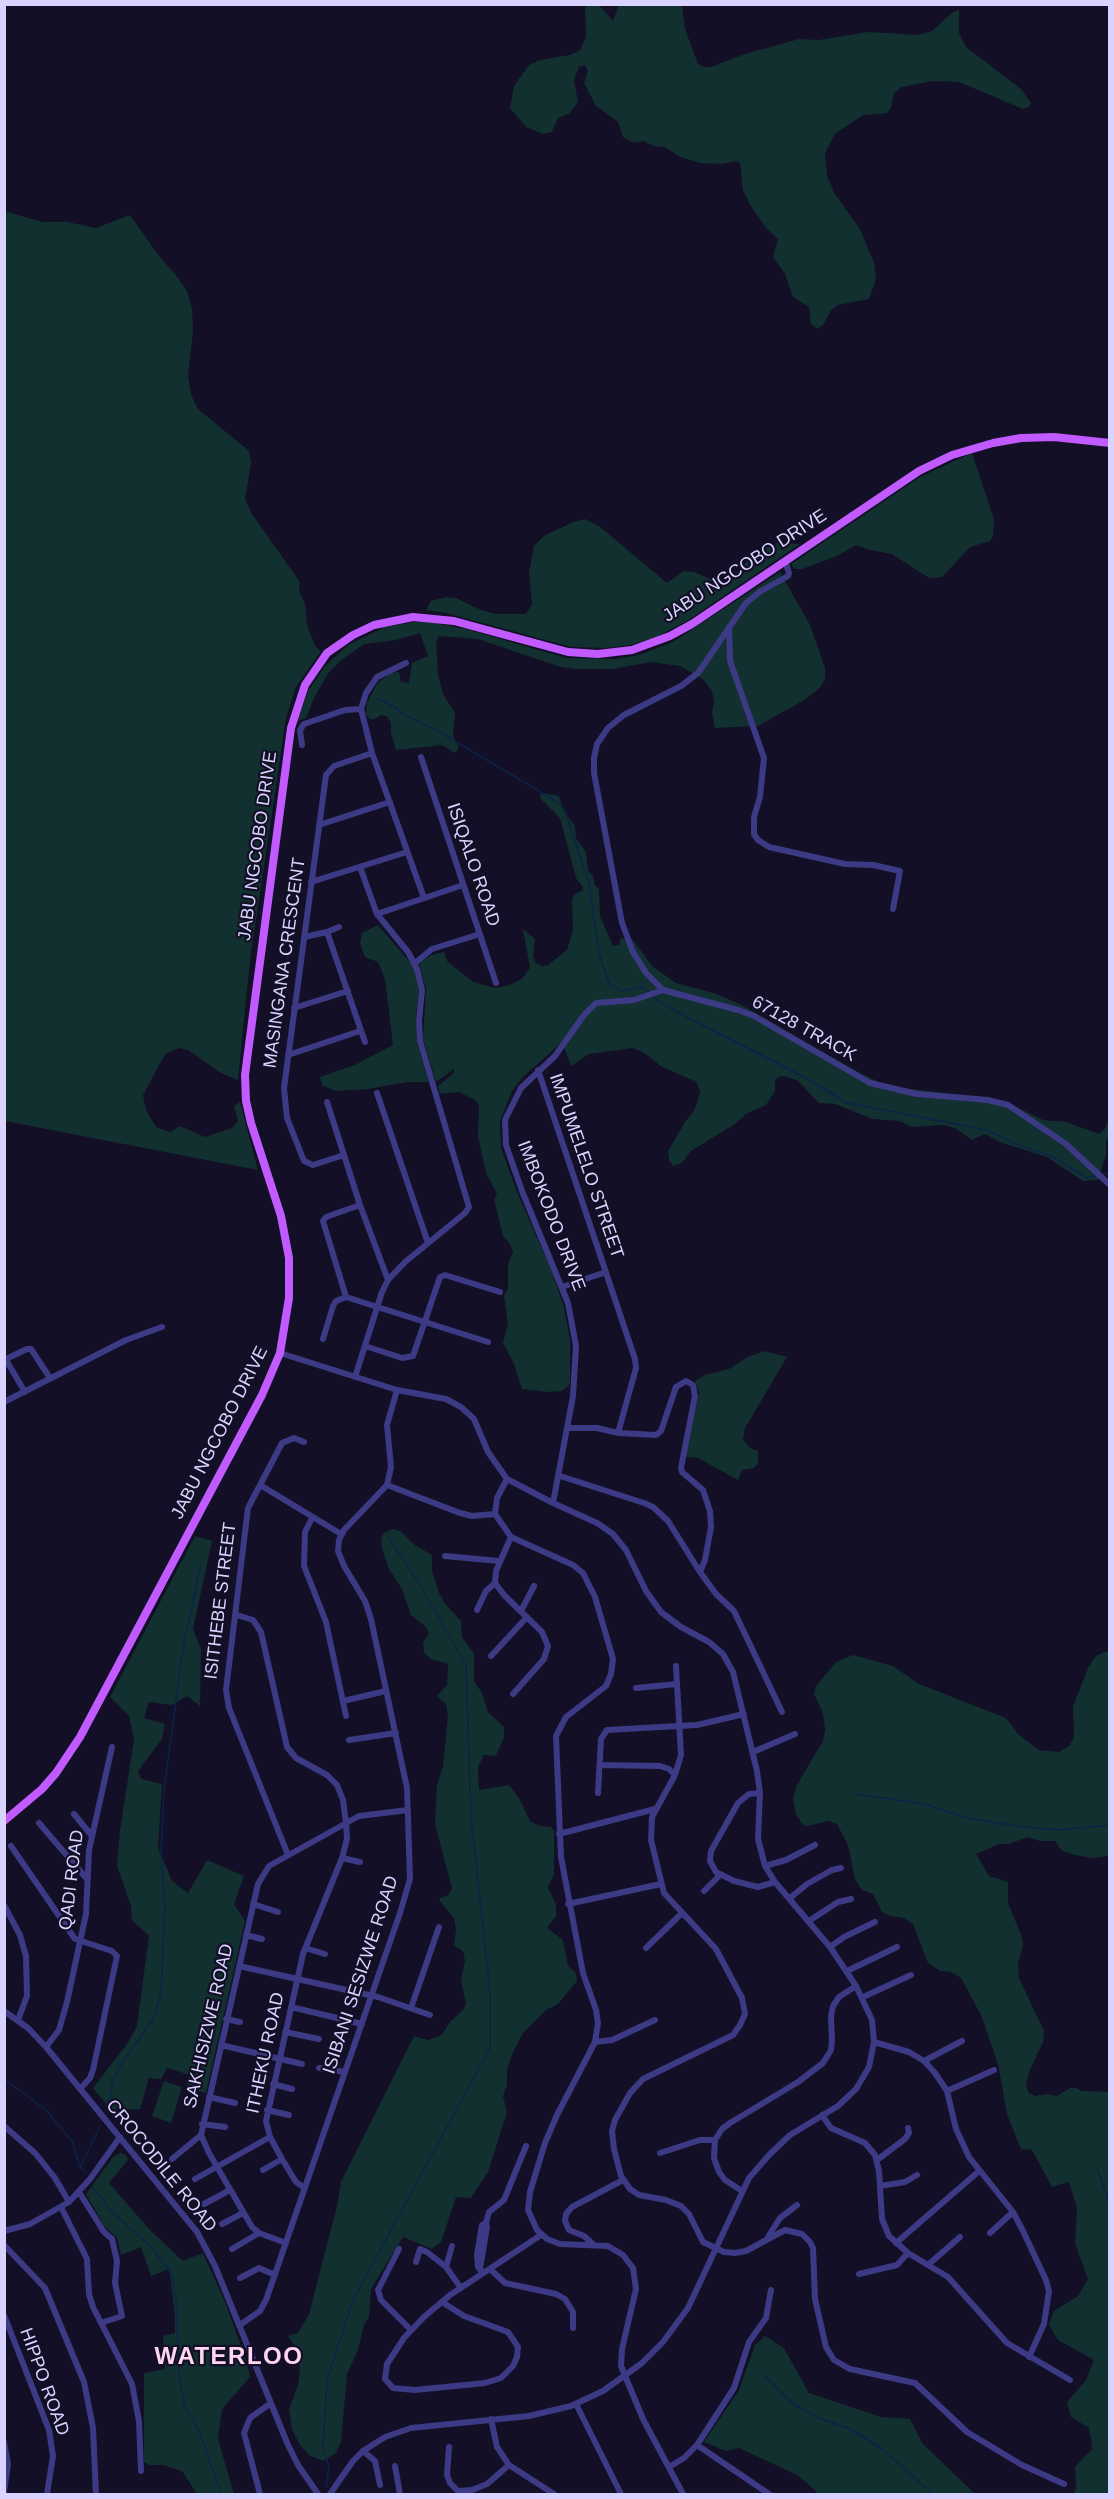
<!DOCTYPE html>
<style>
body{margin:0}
#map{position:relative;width:1114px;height:2499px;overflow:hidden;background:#130f26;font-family:Helvetica,sans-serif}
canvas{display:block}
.frame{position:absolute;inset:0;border:6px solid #d9d4ff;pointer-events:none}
</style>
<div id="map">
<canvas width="1114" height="2499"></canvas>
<div class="frame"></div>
</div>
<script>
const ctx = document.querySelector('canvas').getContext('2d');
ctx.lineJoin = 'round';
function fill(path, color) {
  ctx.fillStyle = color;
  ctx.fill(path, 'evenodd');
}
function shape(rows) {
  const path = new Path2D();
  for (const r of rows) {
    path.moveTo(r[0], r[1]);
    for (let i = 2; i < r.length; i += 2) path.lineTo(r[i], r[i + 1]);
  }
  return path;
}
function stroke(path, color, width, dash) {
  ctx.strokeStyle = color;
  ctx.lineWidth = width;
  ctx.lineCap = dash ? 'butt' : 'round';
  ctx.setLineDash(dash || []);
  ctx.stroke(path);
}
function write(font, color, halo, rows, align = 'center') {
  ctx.font = font + ' Helvetica,sans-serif';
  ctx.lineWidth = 4.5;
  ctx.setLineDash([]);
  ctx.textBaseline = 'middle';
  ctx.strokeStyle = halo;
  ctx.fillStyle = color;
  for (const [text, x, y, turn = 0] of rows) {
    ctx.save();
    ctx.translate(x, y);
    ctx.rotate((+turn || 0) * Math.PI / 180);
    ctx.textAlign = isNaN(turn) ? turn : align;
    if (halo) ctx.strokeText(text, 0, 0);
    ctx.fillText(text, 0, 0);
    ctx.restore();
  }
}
const green = shape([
 [585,5,599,5,613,21,619,5,682,5,685,29,698,64,704,67,711,67,745,54,799,39,819,40,868,32,918,35,932,31,953,12,959,10,959,33,966,47,1021,89,1031,103,1029,107,1023,109,959,82,932,81,902,87,894,93,891,108,887,113,863,115,835,134,825,153,827,176,835,194,860,229,874,263,876,279,869,299,838,305,831,310,823,325,817,329,811,324,809,307,793,297,785,274,773,257,778,239,767,229,750,205,743,190,740,163,736,161,722,164,700,163,680,157,665,147,654,146,644,141,634,143,623,137,618,122,596,106,584,83,588,71,585,65,579,67,574,80,578,102,570,113,558,118,552,132,543,134,526,127,510,108,514,86,529,65,540,60,570,55,580,50,586,37],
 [5,211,42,222,67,222,96,228,130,215,159,256,175,274,187,291,192,309,193,332,188,375,191,395,198,409,249,451,251,463,245,499,252,514,300,582,299,590,305,604,307,625,315,646,321,651,296,687,286,718,250,960,238,1080,221,1073,188,1050,179,1048,167,1053,163,1058,143,1095,146,1110,156,1127,170,1132,180,1126,205,1137,232,1128,238,1121,234,1106,240,1102,258,1170,5,1121],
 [972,453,994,519,993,535,990,541,970,547,942,577,929,578,892,554,870,550,856,545,837,556,802,569,794,569,791,564,920,477],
 [585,519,599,526,667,583,684,571,695,572,714,581,723,582,730,579,751,557,764,549,777,543,800,544,687,621,654,638,630,645,606,648,571,647,446,613,426,610,431,601,446,597,456,598,481,610,496,614,526,614,532,604,529,573,534,546,544,536,573,522],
 [780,572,810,625,825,668,825,679,820,688,804,700,758,726,715,728,712,713,714,702,712,691,703,679,680,666,651,662,613,669,576,669,561,667,478,639,439,636,436,642,438,674,443,694,455,713,453,736,459,747,455,753,442,745,396,750,391,733,391,723,387,716,381,715,375,719,370,719,366,715,367,703,377,684,390,673,399,672,401,682,409,683,412,663,428,656,420,633,396,640,364,644,343,659,329,672,316,694,306,718,298,721,308,691,325,666,348,645,385,627,415,622,435,623,466,629,566,658,615,659,639,655,673,642],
 [544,793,559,796,563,810,575,826,576,838,586,852,588,871,593,876,595,885,599,889,600,916,613,946,619,945,621,938,633,940,652,966,676,983,714,993,740,1004,860,1073,879,1082,903,1088,995,1099,1011,1104,1043,1120,1066,1122,1099,1134,1105,1129,1109,1118,1109,1141,1106,1140,1106,1154,1098,1180,1083,1181,1047,1157,1000,1142,985,1134,972,1140,955,1128,943,1125,912,1127,899,1121,873,1119,835,1104,819,1103,798,1081,785,1076,778,1077,775,1081,775,1091,766,1105,746,1114,735,1124,691,1151,682,1163,673,1166,669,1160,668,1151,685,1122,695,1109,700,1092,697,1082,662,1067,643,1052,632,1048,589,1054,571,1066,562,1042,523,1077,512,1091,500,1121,501,1148,517,1192,552,1272,564,1307,570,1340,570,1384,562,1391,547,1392,522,1389,514,1364,503,1343,508,1324,504,1296,508,1288,508,1264,513,1252,510,1244,503,1236,494,1199,497,1194,486,1173,478,1136,479,1105,475,1100,459,1092,440,1094,438,1086,454,1073,454,1069,436,1082,423,1039,426,989,419,963,431,955,444,952,447,961,473,982,495,988,510,985,522,979,530,968,523,929,535,939,533,957,536,963,542,966,548,965,567,950,573,930,572,899,575,894,583,890,583,887,576,878,560,818,541,799,540,795],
 [378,925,414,967,419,988,416,1016,417,1043,429,1082,407,1082,368,1089,335,1091,322,1085,320,1077,355,1065,393,1045,385,979,378,962,365,957,360,944,362,933],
 [765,1351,787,1357,745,1428,743,1440,750,1448,758,1451,758,1463,754,1468,742,1470,738,1480,698,1458,685,1457,699,1393,695,1381,705,1375,729,1369,748,1357],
 [393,1529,400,1531,415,1545,432,1555,432,1571,439,1593,446,1605,461,1621,462,1637,474,1654,474,1681,482,1693,488,1712,504,1727,504,1737,496,1756,484,1755,478,1767,479,1790,509,1785,519,1798,530,1821,540,1826,551,1827,554,1831,554,1875,548,1887,556,1905,556,1916,547,1928,563,1940,568,1966,576,1973,577,1981,558,2004,546,2010,523,2033,513,2053,507,2069,507,2085,503,2096,507,2112,488,2172,471,2198,456,2197,441,2242,432,2249,403,2237,371,2289,369,2317,364,2325,358,2350,347,2374,341,2442,336,2453,323,2461,309,2455,300,2445,292,2430,289,2409,298,2385,300,2370,297,2350,288,2336,298,2333,309,2314,337,2206,341,2182,414,2036,428,2040,442,2035,450,2022,464,2009,466,2003,461,1980,465,1962,464,1954,462,1950,454,1946,456,1929,454,1918,439,1900,440,1898,448,1895,452,1888,435,1824,437,1785,443,1766,448,1716,446,1704,437,1696,447,1685,448,1664,431,1659,424,1653,423,1643,429,1633,426,1627,411,1615,402,1589,389,1569,382,1549,381,1538,384,1533],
 [195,1536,212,1541,193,1629,201,1649,200,1706,187,1696,172,1705,149,1702,144,1718,165,1724,162,1739,138,1771,141,1779,162,1784,158,1848,172,1881,188,1893,207,1860,244,1876,234,1904,245,1921,206,2093,186,2087,190,2075,167,2068,161,2079,149,2078,140,2109,112,2111,93,2088,127,2044,137,2026,149,1936,132,1920,131,1906,117,1866,120,1831,134,1739,129,1716,110,1697],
 [1109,1650,1109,1856,1091,1858,1075,1855,1062,1851,1055,1841,1040,1841,1028,1837,1009,1844,999,1844,976,1854,989,1876,1008,1882,1008,1903,1022,1937,1023,1945,1018,1964,1019,1978,1044,2031,1043,2042,1029,2072,1026,2086,1029,2093,1035,2096,1046,2094,1057,2096,1070,2088,1076,2088,1082,2091,1109,2092,1109,2494,1074,2494,1076,2487,1075,2467,1092,2449,1092,2445,1089,2428,1071,2417,1067,2402,1086,2380,1094,2360,1058,2340,1049,2325,1054,2311,1078,2296,1088,2279,1075,2243,1077,2208,1069,2182,1052,2187,1032,2150,1021,2149,1007,2114,998,2064,981,2015,961,1978,951,1972,940,1971,928,1963,913,1924,904,1918,890,1916,882,1912,873,1894,862,1890,855,1879,848,1845,837,1824,829,1821,807,1826,803,1825,796,1814,793,1798,797,1785,823,1741,825,1730,823,1713,814,1694,816,1686,836,1662,853,1655,893,1666,919,1684,1006,1718,1019,1735,1039,1750,1059,1752,1069,1746,1074,1737,1073,1706,1088,1668,1096,1656],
 [164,2081,182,2087,171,2123,152,2116],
 [121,2153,126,2155,128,2160,109,2183,149,2229,183,2261,203,2253,225,2302,246,2360,250,2377,222,2409,218,2439,234,2494,197,2494,182,2471,163,2465,150,2465,144,2462,144,2373,165,2369,163,2336,175,2333,175,2316,169,2269,151,2276,141,2247,121,2255,117,2238,105,2227,86,2194,114,2156],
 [765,2336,784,2348,809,2393,881,2417,910,2419,922,2443,975,2494,817,2494,816,2491,797,2475,739,2448,726,2451,704,2442,739,2390,755,2345]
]);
const stream = shape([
 [378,699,396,708,404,715,436,730,556,801,564,808,589,883,599,954,609,983,621,991,641,987,650,992],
 [653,995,660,1003,808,1079,847,1103,987,1130,1020,1146,1051,1156,1087,1178,1097,1175],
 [1102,1174,1110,1172],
 [856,1794,924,1804,968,1818,1016,1826,1059,1830,1110,1825],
 [4,2079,46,2110,72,2141,80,2167,87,2173],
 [108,2107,113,2080,125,2059,153,2019,161,1994,165,1906,161,1853,164,1790,183,1648,201,1564],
 [81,2166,100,2126],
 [1097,2168,1110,2205],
 [92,2188,102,2197,109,2209,153,2249,171,2274,176,2301,179,2371,184,2404,200,2433,221,2494],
 [764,2375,791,2402,816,2417,850,2429,881,2448,933,2494],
 [326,2487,329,2467,323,2447,327,2380,353,2300,490,2048,490,1992,471,1817,466,1665,420,1585,388,1537]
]);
const minor = shape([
 [785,561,789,573,788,576,761,591,746,603,698,673,681,686,624,715,608,728,597,744,594,758,594,773,622,923,633,952,646,973,663,990,738,1010,754,1016,870,1083,917,1094,988,1100,1008,1105,1066,1144,1110,1185],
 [729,627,730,661,764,758,760,797,754,817,754,834,758,840,769,847,845,864,873,865,900,871,893,909],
 [406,663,377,677,366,693,361,709,372,753,424,898],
 [302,745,300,730,304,724,345,710,361,709],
 [421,757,496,983],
 [319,825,390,802],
 [311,882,407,852],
 [377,914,463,885],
 [327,932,339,927],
 [304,937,327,932,365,1042],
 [415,963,432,949,480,934],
 [294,1008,348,991],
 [288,1055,360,1031],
 [538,1070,635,1359,636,1368,618,1433],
 [377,1093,428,1243],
 [327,1102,360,1205,388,1280],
 [344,1155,313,1165,304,1161,287,1118,284,1088,326,775,334,766,372,753],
 [562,1287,606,1272],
 [346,1297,323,1221,326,1217,360,1205],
 [323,1339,333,1306,336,1301,346,1297,488,1342],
 [365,1346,402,1358,413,1356,440,1277,445,1275,500,1292],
 [280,1353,397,1390,446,1399,461,1407,474,1419,488,1452,507,1479,553,1503,597,1523,613,1534,626,1550,646,1591,661,1612,681,1627,709,1642,723,1654,733,1672,757,1771,760,1793,758,1839,765,1866,775,1882,830,1947,856,1986,872,2020,874,2042,869,2067,856,2089,838,2106,790,2135,769,2155,749,2178,688,2308,663,2342,642,2363,603,2391,571,2406,529,2416,411,2428,385,2437,363,2451,353,2461,330,2494],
 [4,1360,27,1349,31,1349,50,1378],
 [6,1360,25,1392],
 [355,1377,382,1292,388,1280,405,1262,465,1213,469,1207,420,1041,419,1021,422,990,417,969,408,952,377,914,360,867],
 [4,1402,126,1340,162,1327],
 [569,1428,597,1428,618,1433,656,1435,661,1431,676,1387,686,1381,693,1385,695,1396,681,1468,682,1472,703,1490,710,1511,711,1527,705,1560,700,1572],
 [560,1476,644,1503,653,1507,668,1521,700,1572,716,1594,734,1611,782,1712],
 [507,1479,497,1498,495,1514,511,1537,573,1565,583,1573,595,1597,613,1659,611,1674,606,1686,566,1717,556,1736,561,1857,583,1973,596,2010,598,2023,595,2042,557,2115,545,2143,530,2192,528,2210,537,2230,547,2239,560,2244,608,2246,623,2255,633,2268,636,2289,622,2349,621,2366,643,2419,683,2494],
 [260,1485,341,1534],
 [387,1485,460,1513,472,1516,495,1514],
 [553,1503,573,1396,576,1346,568,1303,522,1191,506,1145,505,1120,521,1088,555,1056,584,1015,596,1003,634,1000,663,990],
 [312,1518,305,1532,304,1566,326,1622,346,1716],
 [511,1537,496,1571,495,1583,504,1595,542,1632,548,1646,544,1659,513,1694],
 [445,1556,499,1561],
 [477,1610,486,1591,495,1583],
 [521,1611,534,1586],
 [237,1615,253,1620,261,1632,287,1747,296,1758,327,1775,337,1785,343,1800,346,1823,347,1839,342,1858,303,1954,266,2121,270,2137,282,2159,296,2182,305,2188],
 [491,1656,527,1617],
 [676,1666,681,1755,675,1775,652,1817,651,1840,664,1893,716,1949,742,1998,745,2014,740,2025,733,2035,643,2079,630,2093,615,2120,612,2131,614,2149,621,2176,630,2189,639,2195,666,2200,681,2206,689,2214,703,2242,724,2252,735,2253,746,2251,785,2230,802,2234,810,2242,813,2248,815,2299,826,2347,834,2360,850,2369,915,2383,967,2432,1022,2465,1064,2484],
 [636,1688,677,1684],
 [343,1701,386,1691],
 [349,1740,396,1733],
 [753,1752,795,1734],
 [600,1765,660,1766,669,1769,675,1775],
 [598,1793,601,1739,607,1730,697,1725,744,1714],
 [760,1793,749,1794,738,1803,711,1851,710,1861,716,1872,734,1881,758,1887,775,1882],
 [74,1814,92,1836],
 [39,1823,87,1879],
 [559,1834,655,1809],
 [11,1846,75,1939,112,1951,117,1956,93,2070,90,2078,80,2089],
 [288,1855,229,1708,226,1690,248,1508,282,1443,294,1438,304,1442],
 [342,1858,360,1862],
 [765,1866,786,1860,815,1845],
 [704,1891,720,1875],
 [790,1898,807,1884,832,1870,841,1868],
 [253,1904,278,1912],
 [568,1904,661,1884],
 [4,1905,20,1935,26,1956,27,1996,18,2020],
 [809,1921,838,1902,851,1899],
 [246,1935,262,1939],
 [830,1947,844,1937,875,1922],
 [305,1948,325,1954],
 [646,1948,682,1913],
 [239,1966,378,1997,430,2015],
 [847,1971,897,1947],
 [863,1997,911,1975],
 [291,2007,362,2024],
 [411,2008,439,1927],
 [4,2011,28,2028,46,2047,197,2232,215,2266,288,2445,298,2465,318,2494],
 [226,2019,240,2022],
 [285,2032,319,2039],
 [595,2042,612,2040,655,2020],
 [874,2042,909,2052,924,2061,935,2073,947,2091,956,2129,969,2157,1013,2212,1023,2231,1046,2280,1049,2291,1044,2324,1029,2357],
 [221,2045,302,2064],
 [46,2047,59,2030,67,2002,86,1914,89,1850,112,1747],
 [924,2061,962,2041],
 [319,2068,345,2072],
 [273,2084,292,2089],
 [947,2091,994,2070],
 [209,2097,235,2103],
 [267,2110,289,2115],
 [822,2115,831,2128,865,2143,875,2155,879,2171,882,2219,889,2236,908,2253,948,2277,1007,2343,1070,2380],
 [202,2124,225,2127],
 [4,2126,35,2153,55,2178,69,2202],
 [660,2153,700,2140,715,2140],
 [172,2159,201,2135],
 [877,2160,905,2139,909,2133,908,2128],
 [263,2170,282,2159],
 [195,2179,270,2137],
 [880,2186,905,2182,917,2175],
 [742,2191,725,2180,719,2172,714,2158,715,2140,722,2129,730,2123,798,2082,823,2063,831,2050,832,2041,831,2016,833,2006,839,1997,856,1986],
 [79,2192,104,2232,112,2239,117,2261,115,2283,122,2316,101,2323],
 [204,2204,230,2190],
 [61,2207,87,2259,89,2294,93,2307,132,2384,139,2421,141,2471],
 [486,2223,489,2212,504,2200,526,2146],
 [222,2224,243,2213],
 [4,2231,30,2224,69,2202,90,2179,120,2137],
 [990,2233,1013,2212],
 [768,2237,780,2218,797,2205],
 [286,2243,259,2233,252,2227,209,2153,201,2135,258,1884,269,1866,359,1816,408,1810],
 [896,2243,978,2172],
 [593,2244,584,2236,569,2230,565,2221,566,2214,572,2207,623,2180],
 [4,2245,45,2288,84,2382,93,2428,96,2494],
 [232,2249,259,2233],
 [399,2249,378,2290,381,2300,411,2330],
 [416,2262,420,2249,427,2252,446,2267,461,2288],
 [929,2264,960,2237],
 [446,2267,452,2246],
 [480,2269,487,2227,486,2223,482,2225,477,2255,478,2267,481,2271,485,2272],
 [490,2269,505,2283,556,2294,565,2299,573,2312,573,2328],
 [859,2274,897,2265,908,2253],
 [240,2278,259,2268,275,2275],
 [442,2302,464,2316,508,2332,518,2347,517,2357,513,2366,501,2378,485,2383,415,2390,393,2388,385,2379,387,2364,404,2338,424,2317,450,2295,541,2235],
 [4,2315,49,2430,53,2456,47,2494],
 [240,2325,260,2311,266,2300,400,1913,410,1879,407,1788,371,1619,365,1601,344,1566,338,1551,339,1540,344,1530,387,1485,391,1467,387,1425,397,1390],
 [576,2404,621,2494],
 [491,2419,497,2447,509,2465,554,2494],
 [4,2442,8,2464,4,2492],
 [697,2445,769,2494],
 [449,2447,447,2475,450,2483,458,2491,472,2490,487,2484,509,2465],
 [363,2451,375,2461,380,2485],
 [395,2466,400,2494],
 [669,2467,684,2458,697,2445,734,2388,749,2342,766,2318,771,2290],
 [260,2494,244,2433,250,2418,271,2403]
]);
const major = shape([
 [4,1821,42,1789,56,1773,80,1737,262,1395,280,1353,289,1298,289,1258,281,1216,251,1123,246,1101,245,1075,291,728,305,685,327,653,353,635,374,625,413,617,454,621,568,652,598,654,632,650,670,636,692,624,919,471,952,455,993,443,1021,438,1054,437,1110,443]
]);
const streetNames = [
 ["JABU NGCOBO DRIVE",745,566,-33],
 ["JABU NGCOBO DRIVE",258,846,-82],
 ["ISIQALO ROAD",473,865,71],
 ["MASINGANA CRESCENT",285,963,-82],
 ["67128 TRACK",804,1029,29],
 ["IMPUMELELO STREET",586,1166,71],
 ["IMBOKODO DRIVE",551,1216,69],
 ["JABU NGCOBO DRIVE",220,1433,-63],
 ["ISITHEBE STREET",221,1601,-83],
 ["QADI ROAD",72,1880,-83],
 ["ISIBANI SESIZWE ROAD",361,1975,-72],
 ["SAKHISIZWE ROAD",209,2026,-77],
 ["ITHEKU ROAD",266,2053,-78],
 ["CROCODILE ROAD",161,2166,51],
 ["HIPPO ROAD",44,2382,70]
];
const districtNames = [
 ["WATERLOO",229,2357]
];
fill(green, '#12302f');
stroke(stream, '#0c2248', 1.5);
stroke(minor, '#3d3a85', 6);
stroke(major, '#c25bff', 8);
write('18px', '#d9d4ff', '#130f26', streetNames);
ctx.letterSpacing = '1.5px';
write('bold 24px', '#ffd6f0', '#130f26', districtNames);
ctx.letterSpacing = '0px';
</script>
